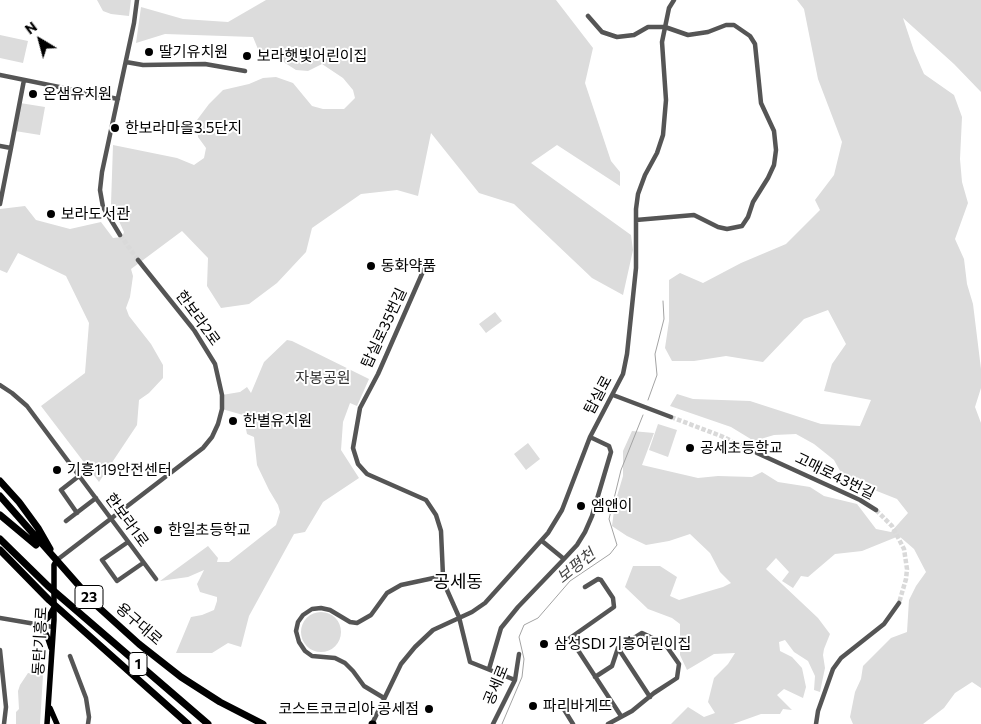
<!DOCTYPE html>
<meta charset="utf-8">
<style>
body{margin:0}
#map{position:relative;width:981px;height:724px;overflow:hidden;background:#fff;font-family:Commissioner,sans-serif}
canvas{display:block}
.north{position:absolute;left:15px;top:15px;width:50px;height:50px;-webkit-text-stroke:4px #fff;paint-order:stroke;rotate:323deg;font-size:14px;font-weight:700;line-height:20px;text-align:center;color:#000}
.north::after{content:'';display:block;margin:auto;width:18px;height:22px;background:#000;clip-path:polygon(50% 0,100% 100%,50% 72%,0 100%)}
</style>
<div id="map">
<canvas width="981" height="724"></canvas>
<div class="north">N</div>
</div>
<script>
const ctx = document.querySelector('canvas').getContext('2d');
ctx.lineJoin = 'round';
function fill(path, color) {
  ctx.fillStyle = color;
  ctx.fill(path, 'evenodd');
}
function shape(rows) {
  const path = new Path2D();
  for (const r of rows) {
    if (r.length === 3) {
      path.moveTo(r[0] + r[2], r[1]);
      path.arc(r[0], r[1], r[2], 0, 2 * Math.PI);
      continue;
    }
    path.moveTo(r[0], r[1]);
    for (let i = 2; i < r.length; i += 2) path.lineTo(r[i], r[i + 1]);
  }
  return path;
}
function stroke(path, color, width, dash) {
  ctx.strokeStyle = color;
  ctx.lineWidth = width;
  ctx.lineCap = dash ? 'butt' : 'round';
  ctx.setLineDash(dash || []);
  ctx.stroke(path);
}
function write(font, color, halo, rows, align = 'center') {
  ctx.font = font + ' Commissioner,"Noto Sans KR",sans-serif';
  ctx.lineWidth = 4;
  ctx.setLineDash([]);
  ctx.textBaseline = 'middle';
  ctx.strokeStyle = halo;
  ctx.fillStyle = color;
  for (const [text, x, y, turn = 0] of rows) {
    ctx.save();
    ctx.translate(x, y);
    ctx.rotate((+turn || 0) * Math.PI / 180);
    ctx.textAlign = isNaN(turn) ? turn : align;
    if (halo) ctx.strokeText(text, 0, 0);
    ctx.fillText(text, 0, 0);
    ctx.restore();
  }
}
const green = shape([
 [97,0,131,0,129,16,111,14,103,11],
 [266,0,556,0,593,48,585,83,611,161,620,172,620,186,557,145,531,163,631,235,633,250,623,295,592,278,514,204,479,193,431,133,418,196,397,190,361,194,312,228,306,252,277,283,249,304,221,308,207,286,208,258,182,231,131,269,133,276,130,297,126,308,129,316,151,344,163,365,163,378,149,393,139,400,137,425,99,482,41,406,85,373,89,323,66,276,18,253,7,273,0,270,0,209,25,206,36,220,70,229,101,222,113,238,122,237,124,232,111,204,113,145,177,158,194,165,204,158,206,148,198,137,197,120,209,104,223,90,249,84,263,78,276,77,293,83,312,106,323,109,344,109,355,98,353,90,343,78,322,64,308,71,296,70,285,63,277,52,268,57,260,54,253,37,165,34,136,43,141,7,183,19,228,22],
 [797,0,981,0,981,92,954,64,903,18,914,51,924,74,954,95,962,117,960,159,962,182,968,203,955,239,964,259,967,284,973,304,981,369,981,388,975,407,981,423,981,688,972,682,955,693,944,708,923,724,853,724,850,717,855,692,861,679,863,666,891,638,907,632,909,600,916,586,926,572,914,549,899,536,862,551,835,554,808,577,801,576,793,588,782,581,789,572,776,558,766,569,818,618,830,634,824,649,823,655,825,668,820,692,814,690,815,676,808,661,794,652,785,640,779,642,780,651,792,657,802,668,806,687,803,698,784,689,777,695,792,710,783,709,780,714,761,714,733,724,671,724,688,707,704,717,715,713,708,702,714,678,728,664,735,653,714,654,687,670,680,655,680,624,672,618,648,609,625,587,633,566,660,566,677,577,670,596,679,600,723,587,731,583,720,572,710,553,690,534,669,541,646,545,627,536,612,526,615,503,623,476,623,451,632,431,654,433,642,465,698,478,718,476,752,477,762,472,778,482,810,487,824,496,857,504,876,529,891,532,908,513,897,499,844,478,834,460,814,444,796,434,774,435,754,441,731,427,670,406,677,394,693,399,750,401,821,424,860,426,871,400,824,391,832,364,846,344,828,310,804,319,763,362,726,356,694,361,672,361,665,348,669,321,669,280,680,273,703,283,741,263,786,244,820,210,815,200,834,175,842,142,818,79,804,9],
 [0,35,28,41,23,63,0,58],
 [20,103,45,107,40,135,15,131],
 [495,312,502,321,486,333,479,324],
 [287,340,292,341,369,379,357,406,350,403,343,422,341,450,359,478,323,502,305,532,294,534,249,616,241,647,228,643,212,653,176,653,191,617,202,615,214,610,217,601,217,597,200,592,197,584,204,570,188,577,160,581,208,546,218,558,217,562,229,562,276,525,280,512,278,505,269,490,257,465,254,437,247,434,243,415,222,409,222,395,240,392,247,387,251,393,264,362],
 [658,424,677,430,668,457,649,450],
 [528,443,540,459,526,470,514,454],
 [321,632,20],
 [28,673,43,675,40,724,16,724,16,712,19,709,18,691,20,685]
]);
const stream = shape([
 [648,400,657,375,655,354,664,319,663,301],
 [502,724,522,677,524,659,519,637,524,625,538,618,570,581,610,554,617,545,609,519,621,470,643,415]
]);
const minorTunnel = shape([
 [120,235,138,260],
 [671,417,721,436,757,453],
 [876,510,892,526,904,549,907,569,906,579,899,603]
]);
const minor = shape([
 [588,16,602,32,617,37,634,35,648,27,665,27,688,35,708,32,726,25,734,25,750,36,755,44,761,103,774,131,776,150,774,165,768,178,753,202,748,217,742,226,727,229,718,227,694,215,636,220],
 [126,62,143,65,205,64,245,71],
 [0,75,118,99],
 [0,146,11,148,0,204],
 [11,148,24,80],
 [120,235,103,207,100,190,102,172,134,23,137,0],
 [425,267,378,374,360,408,353,448,358,464,367,474,426,500,436,515,441,531,443,576,447,590,459,617,470,662,515,680],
 [0,385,12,393,27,406,156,579],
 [613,395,671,417],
 [757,453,860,500,876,510],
 [77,513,61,490,79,476],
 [66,521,96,498],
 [542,541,564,559,577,545,585,532,592,516,611,452,609,446,590,437],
 [128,542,102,560,117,581,143,563],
 [57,560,203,448,212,437,218,424,222,409,222,395,215,364,194,330,138,260],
 [585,587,598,579,601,580,613,598,614,607,570,638,621,716],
 [0,618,53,627],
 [618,648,650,697],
 [0,650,6,707,4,724],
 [70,656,86,698,89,717,88,724],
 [489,669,501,628,518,607,564,559],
 [595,677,612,666,618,648,642,633,665,644,679,664,677,678,674,680,654,693,632,711,608,724],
 [384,698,364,686,353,671,345,663,335,658,312,656,305,651,299,642,296,631,298,622,303,615,312,609,321,608,330,610,350,622,357,623,371,615,387,593,401,585,443,576],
 [560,703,573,724],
 [372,724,401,664,415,647,433,630,472,612,485,603,548,533,562,510,590,437,623,374,627,354,636,268,636,209,638,194,645,175,657,153,663,135,666,100,662,42,669,8,674,0],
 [493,724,515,680,519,654],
 [816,724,818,711,833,669,841,658,884,624,899,603]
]);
const major = shape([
 [51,648,47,636,41,624,48,618,53,609],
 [50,708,57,724],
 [47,724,54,620,54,565,57,560]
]);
const highway = shape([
 [0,481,19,502,38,528,50,549],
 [0,496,96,605,139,644,181,677,220,702,263,724],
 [0,515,36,545],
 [0,539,48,586,208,724],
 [0,550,49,600,188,724],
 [372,724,373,724]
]);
const markers = [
 [149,52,5,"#000"],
 [247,56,5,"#000"],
 [33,94,5,"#000"],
 [115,128,5,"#000"],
 [51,214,5,"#000"],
 [371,266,5,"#000"],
 [233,421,5,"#000"],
 [690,448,5,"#000"],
 [57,470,5,"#000"],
 [581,506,5,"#000"],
 [158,530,5,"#000"],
 [544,644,5,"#000"],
 [533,706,5,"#000"],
 [429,709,5,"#000"]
];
const shields = [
 [89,597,28],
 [138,664,18]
];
const shieldNames = [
 ["23",89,597],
 ["1",138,664]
];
const poiNames = [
 ["딸기유치원",159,52],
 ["보라햇빛어린이집",257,56],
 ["온샘유치원",43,94],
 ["한보라마을3.5단지",125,128],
 ["보라도서관",61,214],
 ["동화약품",381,266],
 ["한별유치원",243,421],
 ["공세초등학교",700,448],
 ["기흥119안전센터",67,470],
 ["엠앤이",591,506],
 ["한일초등학교",168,530],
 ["삼성SDI 기흥어린이집",554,644],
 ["파리바게뜨",543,706],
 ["코스트코코리아 공세점",419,709,"right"]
];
const streetNames = [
 ["한보라2로",198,318,54],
 ["탑실로35번길",384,328,-65],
 ["탑실로",598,395,-62],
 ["고매로43번길",835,476,26],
 ["한보라1로",127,520,54],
 ["용구대로",139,624,41],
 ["동탄기흥로",40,641,-87],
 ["공세로",496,685,-68]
];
const parkNames = [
 ["자봉공원",323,378]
];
const waterNames = [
 ["보평천",576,566,-39]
];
const quarterNames = [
 ["공세동",458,582]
];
fill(green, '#dcdcdc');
stroke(stream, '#a3a3a3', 1);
stroke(minorTunnel, '#d9d9d9', 4.5, [4.5, 2]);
stroke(minor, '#555', 4.5);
stroke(major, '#000', 5.5);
stroke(highway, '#000', 7);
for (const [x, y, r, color] of markers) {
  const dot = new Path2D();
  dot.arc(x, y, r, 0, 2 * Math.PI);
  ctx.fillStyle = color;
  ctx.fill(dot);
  stroke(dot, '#fff', 2);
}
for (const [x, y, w] of shields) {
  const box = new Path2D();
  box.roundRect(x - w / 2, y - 11.5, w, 23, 4);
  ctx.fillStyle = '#fff';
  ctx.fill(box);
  stroke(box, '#000', 1);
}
write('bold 14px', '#000', null, shieldNames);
write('15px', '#000', '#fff', poiNames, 'left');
write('15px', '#000', '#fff', streetNames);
write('15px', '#333', '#fff', parkNames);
write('italic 16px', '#444', '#fff', waterNames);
write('18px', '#000', '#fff', quarterNames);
</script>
